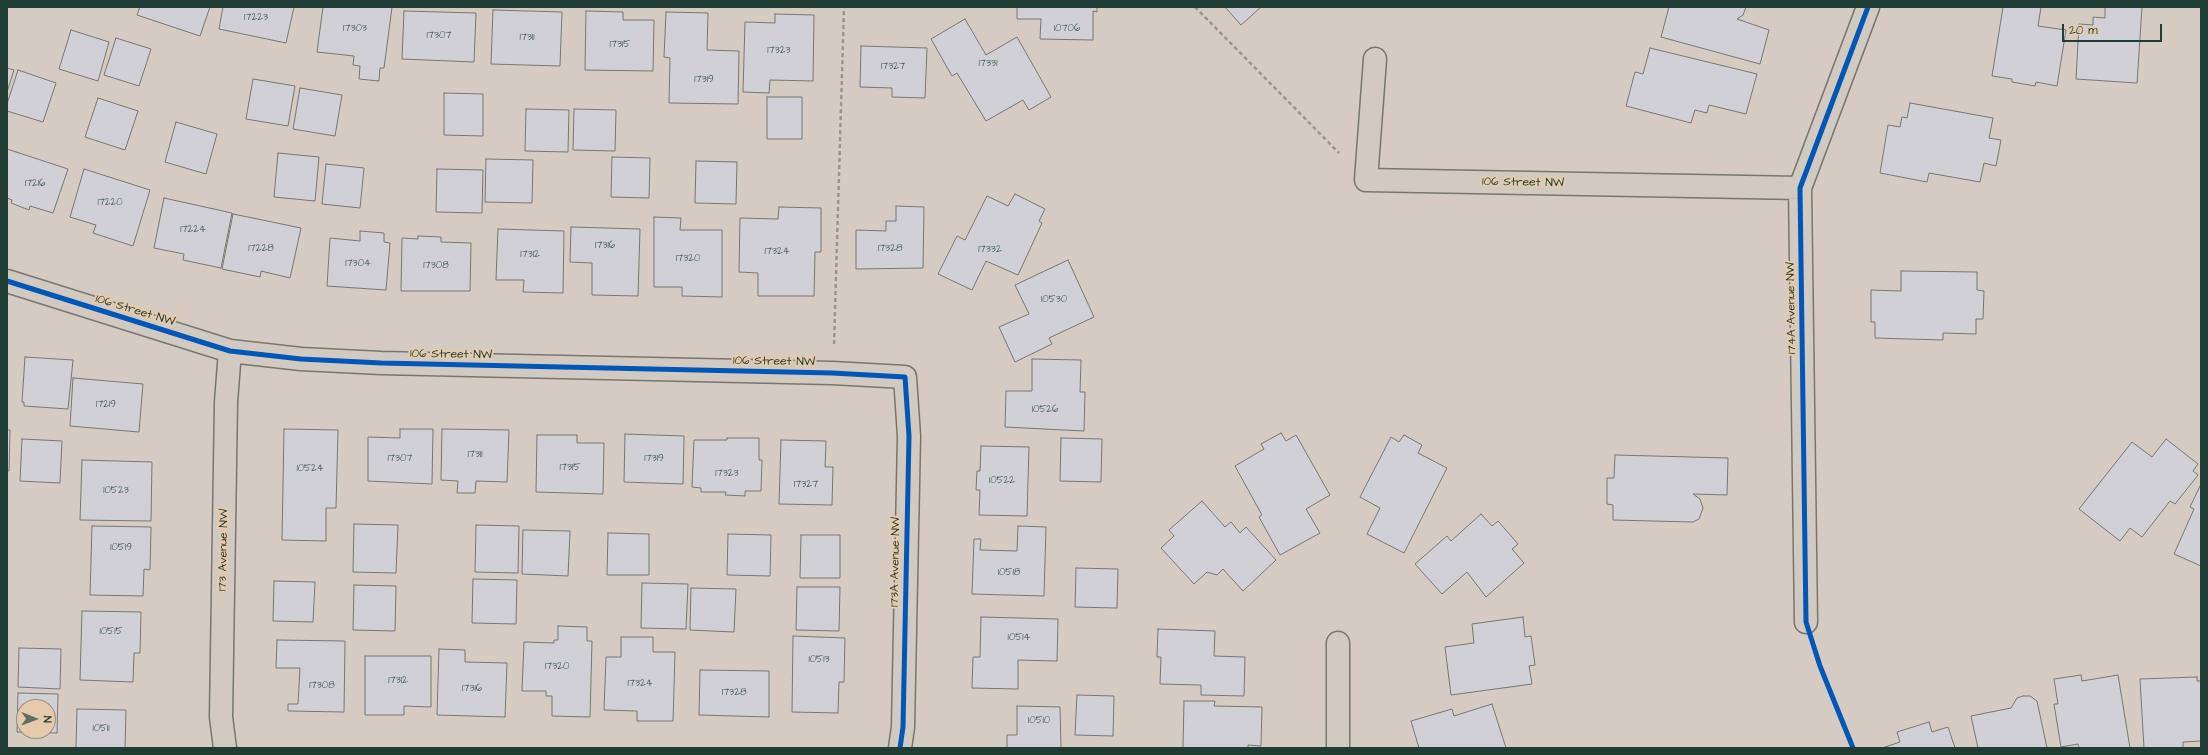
<!DOCTYPE html>
<style>
body{margin:0}
#map{position:relative;width:2208px;height:755px;overflow:hidden;background:#d5cbc3;font-family:"Architects Daughter",sans-serif}
canvas{display:block}
.frame{position:absolute;inset:0;border:8px solid #1f3d34;pointer-events:none}
.north{position:absolute;left:16px;top:699px;width:40px;height:40px;box-sizing:border-box;background:#e5caac;border:1px solid #96927c;border-radius:50%;rotate:91deg;font-size:11px;font-weight:700;line-height:16px;text-align:center;color:#1f3d34}
.north::after{content:'';display:block;margin:auto;width:14px;height:18px;background:#5f6f66;clip-path:polygon(50% 0,100% 100%,50% 72%,0 100%)}
.scale{position:absolute;left:2062px;top:24px;width:100px;height:18px;box-sizing:border-box;border:2px solid #1f3d34;border-top:0;padding-left:5px;font-size:12px;line-height:14px;white-space:nowrap;color:#1f3d34;-webkit-text-stroke:3px #e5caac;paint-order:stroke}
</style>
<div id="map">
<canvas width="2208" height="755"></canvas>
<div class="frame"></div>
<div class="north">N</div>
<div class="scale">20 m</div>
</div>
<script>
const ctx = document.querySelector('canvas').getContext('2d');
ctx.lineJoin = 'round';
function fill(path, color) {
  ctx.fillStyle = color;
  ctx.fill(path, 'evenodd');
}
function shape(rows) {
  const path = new Path2D();
  for (const r of rows) {
    path.moveTo(r[0], r[1]);
    for (let i = 2; i < r.length; i += 2) path.lineTo(r[i], r[i + 1]);
  }
  return path;
}
function stroke(path, color, width, dash) {
  ctx.strokeStyle = color;
  ctx.lineWidth = width;
  ctx.lineCap = dash ? 'butt' : 'round';
  ctx.setLineDash(dash || []);
  ctx.stroke(path);
}
function write(font, color, halo, rows, align = 'center') {
  ctx.font = font + ' "Architects Daughter",sans-serif';
  ctx.lineWidth = 4;
  ctx.setLineDash([]);
  ctx.textBaseline = 'middle';
  ctx.strokeStyle = halo;
  ctx.fillStyle = color;
  for (const [text, x, y, turn = 0] of rows) {
    ctx.save();
    ctx.translate(x, y);
    ctx.rotate((+turn || 0) * Math.PI / 180);
    ctx.textAlign = isNaN(turn) ? turn : align;
    if (halo) ctx.strokeText(text, 0, 0);
    ctx.fillText(text, 0, 0);
    ctx.restore();
  }
}
const building = shape([
 [140,7,210,7,200,36,137,15,140,7],
 [223,7,294,7,286,43,219,29,223,7],
 [323,7,392,7,384,68,380,68,379,81,359,79,360,66,353,65,354,56,317,52,323,7],
 [1017,7,1097,7,1097,12,1093,11,1093,40,1040,39,1041,19,1017,19,1017,7],
 [1225,7,1261,7,1241,25,1225,7],
 [1669,7,1746,7,1743,15,1737,19,1769,30,1760,64,1661,37,1669,7],
 [2003,7,2041,7,2038,26,2066,30,2057,86,2036,82,2035,86,2012,82,2012,79,1992,76,2003,7],
 [2105,7,2142,7,2137,83,2076,79,2079,24,2093,25,2093,17,2105,18,2105,7],
 [493,10,562,12,560,66,491,64,493,10],
 [404,11,476,13,474,62,402,59,404,11],
 [586,11,623,12,623,20,654,20,653,71,585,70,586,11],
 [666,12,708,13,707,50,739,51,738,104,669,103,670,58,664,57,666,12],
 [775,14,814,15,813,81,770,80,769,93,743,92,745,22,775,23,775,14],
 [965,19,986,55,1017,37,1051,97,1029,110,1023,100,986,121,957,73,952,76,931,39,965,19],
 [71,30,109,42,98,81,59,69,71,30],
 [116,38,151,49,139,86,104,75,116,38],
 [861,46,927,48,925,98,892,97,892,88,860,87,861,46],
 [1650,48,1757,74,1746,114,1709,105,1707,113,1695,110,1691,123,1626,106,1635,72,1643,74,1650,48],
 [7,68,14,70,7,92,7,68],
 [18,70,56,83,43,122,7,111,7,104,18,70],
 [253,79,295,86,288,126,246,119,253,79],
 [300,88,342,95,335,136,293,129,300,88],
 [444,93,483,94,483,136,444,135,444,93],
 [767,97,802,97,802,139,767,139,767,97],
 [98,98,138,111,125,150,85,137,98,98],
 [1910,103,1993,118,1989,138,2001,140,1996,166,1984,163,1980,182,1929,173,1927,182,1880,173,1888,125,1900,127,1902,117,1907,118,1910,103],
 [526,109,569,110,568,152,525,151,526,109],
 [574,109,616,110,615,151,573,150,574,109],
 [176,122,217,134,206,174,165,162,176,122],
 [7,149,68,169,53,213,30,206,29,210,11,203,12,200,7,198,7,149],
 [278,153,319,157,315,201,274,197,278,153],
 [612,157,650,158,649,198,611,197,612,157],
 [486,159,533,160,532,203,485,202,486,159],
 [696,161,737,162,736,204,695,203,696,161],
 [326,164,364,168,360,208,322,204,326,164],
 [84,169,150,190,133,246,93,233,96,225,70,217,84,169],
 [437,169,483,170,482,213,436,212,437,169],
 [1015,194,1045,209,1039,221,1042,223,1018,275,986,261,972,290,938,274,957,236,965,240,987,196,1008,206,1015,194],
 [164,198,232,213,221,268,183,260,184,254,154,248,164,198],
 [896,206,924,207,923,268,856,269,856,230,886,231,886,221,896,221,896,206],
 [779,207,821,208,821,252,815,252,814,296,758,296,758,273,739,272,740,218,778,219,779,207],
 [233,214,301,228,290,278,261,271,260,277,222,269,233,214],
 [654,217,681,218,680,230,722,230,722,297,682,296,682,287,654,287,654,217],
 [571,227,640,229,638,296,592,295,592,263,570,262,571,227],
 [498,229,564,231,563,293,523,292,524,280,496,280,498,229],
 [360,231,384,233,384,242,390,243,386,290,327,286,330,238,360,241,360,231],
 [418,236,441,237,441,242,471,243,470,291,401,291,402,238,418,239,418,236],
 [1068,260,1094,317,1049,338,1052,344,1015,362,999,327,1029,314,1015,285,1068,260],
 [1901,271,1977,272,1977,290,1984,291,1983,319,1976,319,1976,334,1943,333,1943,340,1875,338,1875,322,1871,322,1871,290,1901,291,1901,271],
 [25,357,73,360,68,409,24,406,24,402,22,402,25,357],
 [1032,359,1081,360,1080,392,1085,392,1084,431,1005,427,1006,391,1032,391,1032,359],
 [73,378,143,384,139,432,70,426,73,378],
 [284,429,338,430,336,508,326,508,326,541,282,540,284,429],
 [400,429,433,429,432,484,368,481,368,437,400,438,400,429],
 [442,429,509,430,507,482,476,481,475,493,457,493,458,481,441,480,442,429],
 [7,430,10,430,9,471,7,471,7,430],
 [1281,433,1286,441,1296,435,1330,495,1306,509,1320,533,1280,555,1259,517,1262,515,1235,466,1264,449,1261,444,1281,433],
 [625,434,684,436,683,484,624,482,625,434],
 [537,435,577,435,577,443,604,443,603,494,536,492,537,435],
 [1404,435,1422,445,1418,453,1447,468,1404,553,1367,534,1380,508,1360,497,1391,437,1399,442,1404,435],
 [727,438,759,438,759,460,762,460,761,491,745,491,745,496,725,495,726,492,701,492,701,488,692,487,694,440,727,440,727,438],
 [1061,438,1102,439,1101,482,1060,481,1061,438],
 [22,439,62,441,60,483,20,481,22,439],
 [2166,439,2198,464,2193,471,2198,475,2175,504,2170,501,2142,537,2130,528,2120,541,2079,509,2132,442,2152,457,2166,439],
 [781,440,826,441,825,467,833,467,832,505,779,504,781,440],
 [981,446,1029,447,1027,516,979,515,980,490,976,490,977,471,980,471,981,446],
 [1615,455,1728,458,1727,495,1693,494,1700,499,1703,508,1699,519,1693,522,1613,520,1613,505,1607,504,1607,478,1614,478,1615,455],
 [82,460,152,462,151,521,80,520,82,460],
 [2201,484,2201,566,2174,554,2194,509,2190,507,2201,484],
 [1202,501,1225,527,1231,522,1240,533,1246,527,1276,560,1243,591,1223,569,1217,575,1207,572,1194,584,1161,548,1174,536,1169,530,1202,501],
 [1481,514,1492,526,1498,521,1518,544,1512,549,1524,563,1486,597,1467,572,1442,594,1415,564,1447,536,1451,541,1481,514],
 [354,524,398,525,396,573,353,572,354,524],
 [476,525,519,526,518,573,475,572,476,525],
 [92,526,151,527,150,570,144,569,143,596,90,595,92,526],
 [1018,526,1046,527,1044,596,972,594,974,539,981,539,980,550,1017,551,1018,526],
 [523,530,570,531,568,576,522,574,523,530],
 [608,533,649,534,649,575,607,575,608,533],
 [728,534,771,535,770,576,727,575,728,534],
 [801,535,840,535,840,578,800,578,801,535],
 [1076,568,1118,569,1117,608,1075,607,1076,568],
 [473,579,517,580,516,624,472,623,473,579],
 [274,581,315,582,313,622,273,621,274,581],
 [642,583,688,584,686,629,641,628,642,583],
 [354,585,396,586,395,631,353,630,354,585],
 [797,587,840,587,839,631,796,630,797,587],
 [691,588,736,589,734,632,690,630,691,588],
 [82,611,141,612,140,653,134,653,133,682,80,680,82,611],
 [981,617,1058,619,1057,661,1018,660,1018,689,972,688,973,657,980,657,981,617],
 [1523,617,1525,637,1531,636,1535,665,1529,666,1532,684,1451,695,1445,647,1474,643,1472,624,1523,617],
 [558,626,587,627,587,641,592,641,590,717,552,716,552,696,546,696,546,691,522,691,524,642,554,643,554,640,558,640,558,626],
 [1158,629,1215,631,1214,656,1245,657,1244,696,1201,695,1201,685,1160,684,1161,657,1157,657,1158,629],
 [793,636,845,638,844,682,839,682,838,713,792,712,793,636],
 [621,637,653,637,653,652,675,652,673,721,637,721,637,711,604,710,606,657,621,657,621,637],
 [277,640,345,641,344,712,288,711,288,704,298,704,300,668,276,668,277,640],
 [19,648,61,649,60,689,18,687,19,648],
 [439,649,465,650,465,662,507,663,505,717,437,715,439,649],
 [365,656,431,656,431,707,404,706,404,715,365,715,365,656],
 [700,670,769,671,769,717,699,715,700,670],
 [2081,675,2082,681,2118,675,2130,748,2079,748,2078,744,2061,747,2054,704,2058,704,2054,679,2081,675],
 [2197,677,2197,681,2201,681,2201,741,2183,742,2183,748,2144,748,2140,679,2197,677],
 [18,693,58,694,57,733,17,732,18,693],
 [24,707,48,707,48,731,24,731,24,707],
 [1077,695,1114,696,1113,736,1075,735,1077,695],
 [2023,696,2030,696,2037,701,2047,748,1978,748,1971,716,2011,708,2017,698,2023,696],
 [1184,701,1215,701,1214,706,1262,707,1261,746,1248,745,1248,748,1183,748,1184,701],
 [1492,704,1506,748,1419,748,1411,721,1452,709,1454,716,1492,704],
 [1017,706,1060,707,1061,748,1007,748,1007,735,1017,735,1017,706],
 [77,709,126,710,125,748,76,748,77,709],
 [1929,722,1932,732,1948,727,1955,748,1882,748,1900,742,1897,732,1929,722]
]);
const path = shape([
 [1195,7,1339,153],
 [834,344,844,7]
]);
const minor = shape([
 [1375,59,1366,180,1800,188],
 [7,281,230,351,301,359,381,363,832,373,905,377,909,436,903,727,900,748],
 [1806,622,1800,188,1868,7],
 [225,748,221,717,226,402,230,351],
 [1338,748,1338,643]
]);
const cycleway = shape([
 [7,281,230,351,301,359,381,363,832,373,905,377,909,436,903,727,900,748],
 [1853,748,1820,666,1806,622,1800,188,1868,7]
]);
const numberNames = [
 ["17223",256,18],
 ["17303",355,29],
 ["10706",1067,29],
 ["17307",439,36],
 ["17311",527,38],
 ["17315",620,45],
 ["17323",779,51],
 ["17331",988,64],
 ["17327",893,67],
 ["17319",704,80],
 ["17216",35,184],
 ["17220",110,203],
 ["17224",193,230],
 ["17316",605,246],
 ["17228",261,249],
 ["17328",890,249],
 ["17332",990,250],
 ["17324",777,252],
 ["17312",530,255],
 ["17320",688,259],
 ["17304",358,264],
 ["17308",436,266],
 ["10530",1054,300],
 ["17219",106,405],
 ["10526",1045,410],
 ["17311",475,455],
 ["17307",400,459],
 ["17319",654,459],
 ["17315",570,468],
 ["10524",310,469],
 ["17323",727,474],
 ["10522",1002,481],
 ["17327",806,485],
 ["10523",116,491],
 ["10519",121,548],
 ["10518",1009,573],
 ["10515",111,632],
 ["10514",1019,638],
 ["10513",819,660],
 ["17320",557,667],
 ["17312",398,681],
 ["17324",640,684],
 ["17308",322,686],
 ["17316",472,689],
 ["17328",734,693],
 ["10510",1039,721],
 ["10511",101,729]
];
const streetNames = [
 ["106 Street NW",1523,183,1],
 ["174A Avenue NW",1792,308,-91],
 ["106 Street NW",135,311,17],
 ["106 Street NW",451,355,1],
 ["106 Street NW",774,362,1],
 ["173 Avenue NW",224,550,-89],
 ["173A Avenue NW",896,562,-89]
];
fill(building, '#d1d0d6');
stroke(building, '#767772', 1);
stroke(minor, '#767772', 25);
stroke(path, '#99958d', 2.5, [4, 3]);
stroke(minor, '#d2c9c0', 22);
stroke(cycleway, '#0057b8', 5);
write('10px', '#4c625c', null, numberNames);
write('12px', '#1f3d34', '#e5caac', streetNames);
</script>
